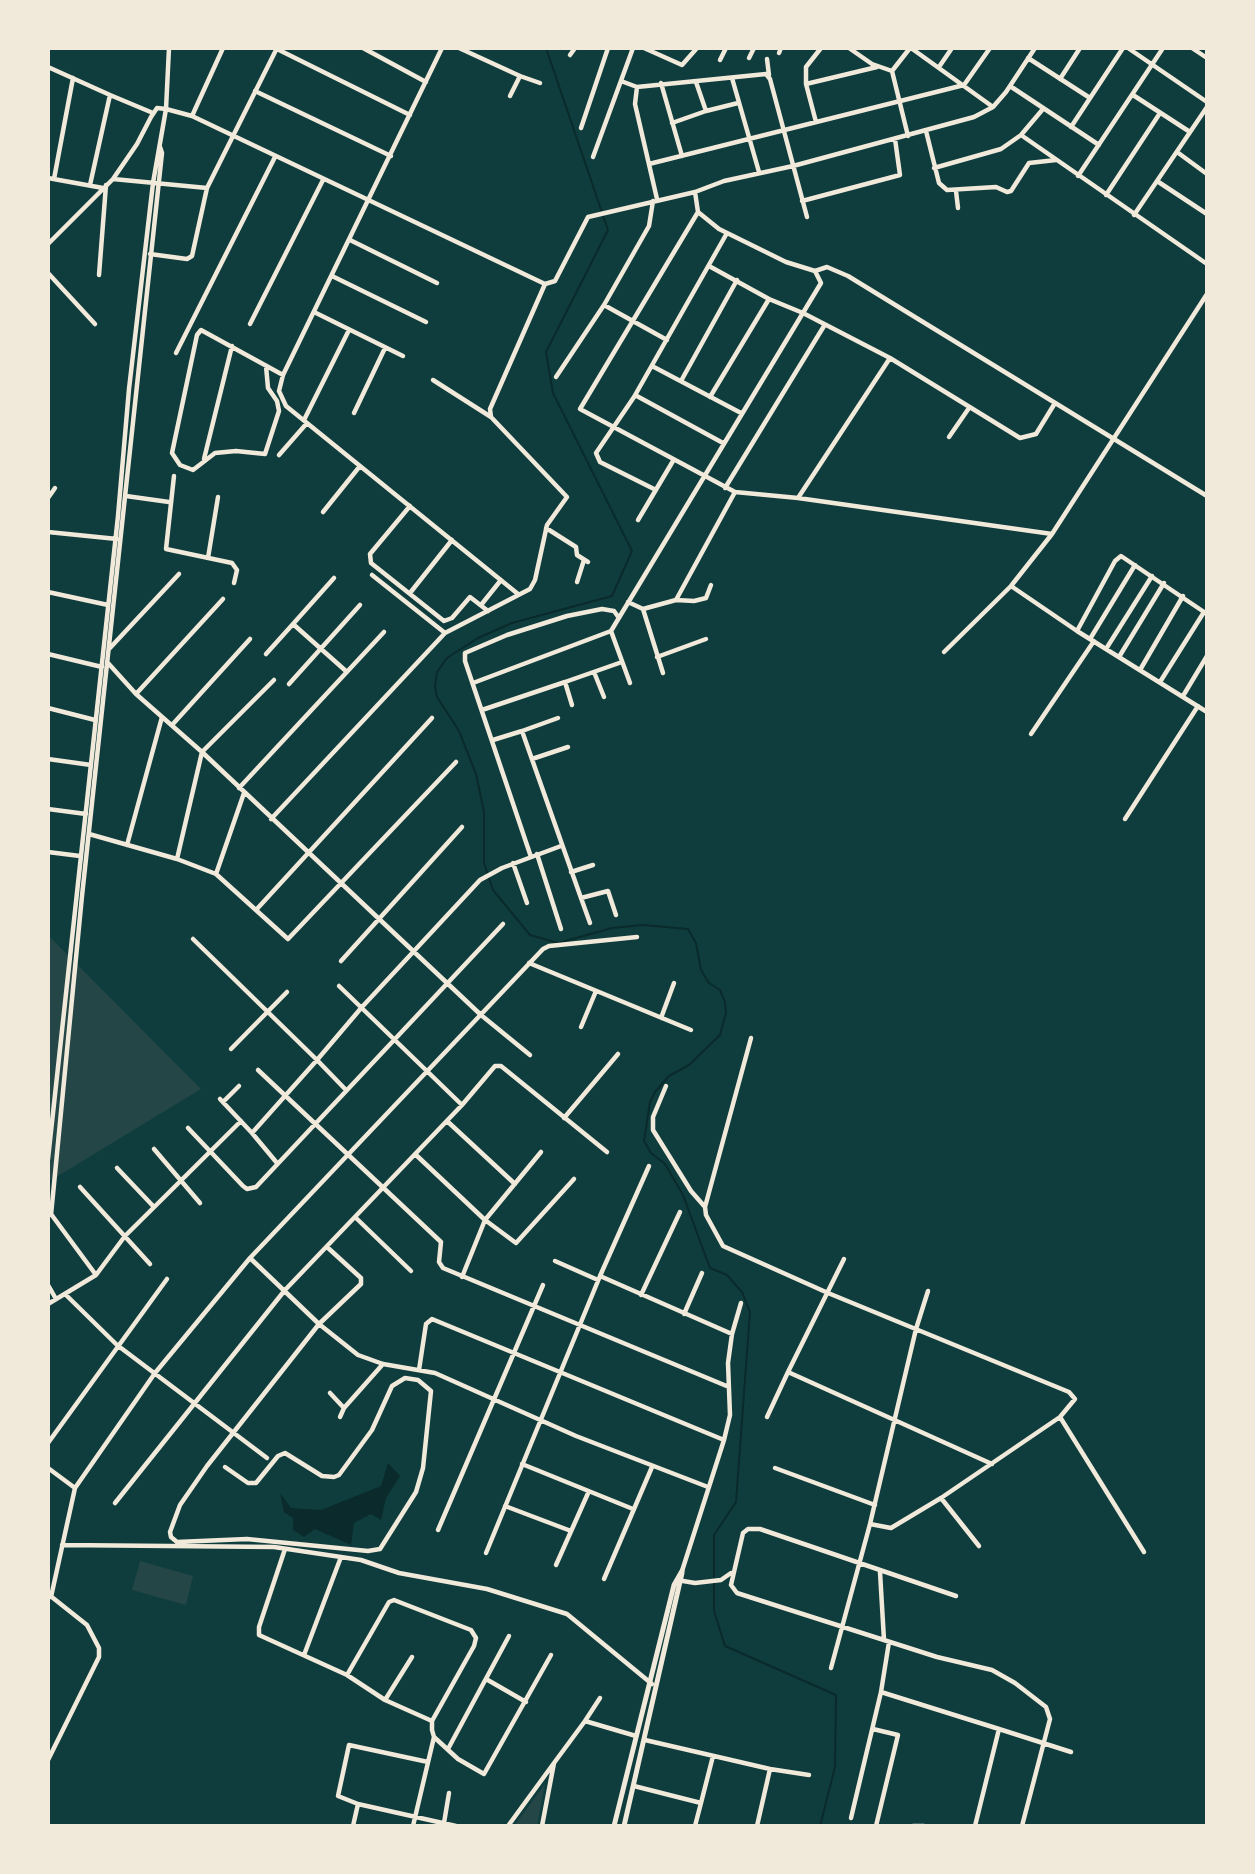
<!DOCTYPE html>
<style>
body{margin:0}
#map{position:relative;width:1255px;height:1874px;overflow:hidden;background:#0f3d3e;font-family:Cabin,sans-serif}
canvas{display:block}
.frame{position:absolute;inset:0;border:50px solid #f1e9da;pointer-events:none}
</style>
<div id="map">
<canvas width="1255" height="1874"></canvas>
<div class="frame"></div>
</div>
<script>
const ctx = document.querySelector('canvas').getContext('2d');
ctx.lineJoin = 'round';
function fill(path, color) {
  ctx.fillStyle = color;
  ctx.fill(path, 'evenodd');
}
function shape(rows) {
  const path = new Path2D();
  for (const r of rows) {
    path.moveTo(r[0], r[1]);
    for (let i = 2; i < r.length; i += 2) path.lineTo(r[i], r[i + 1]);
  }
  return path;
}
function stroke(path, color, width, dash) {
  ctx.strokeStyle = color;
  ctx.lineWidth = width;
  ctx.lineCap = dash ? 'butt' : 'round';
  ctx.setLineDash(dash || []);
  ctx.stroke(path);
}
const green = shape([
 [48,935,201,1089,48,1182],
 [140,1561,193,1576,186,1605,132,1590],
 [545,1784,537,1826,514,1826]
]);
const water = shape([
 [388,1463,400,1476,386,1498,381,1520,371,1514,354,1523,351,1545,315,1529,304,1537,293,1530,293,1518,284,1512,280,1493,291,1508,321,1510,381,1486]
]);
const stream = shape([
 [546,48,608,230,546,352,553,393,632,551,612,596,512,623,478,638,447,658,437,672,435,686,437,697,459,731,476,774,484,812,484,863,493,890,530,935,558,943,612,928,643,925,688,929,696,943,701,970,709,983,720,990,725,1002,726,1013,720,1035,689,1065,669,1076,655,1092,650,1102,644,1141,651,1153,665,1164,683,1195,710,1268,727,1275,742,1292,750,1312,736,1502,714,1535,714,1611,725,1646,836,1695,835,1767,820,1826]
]);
const minor = shape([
 [363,48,426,82],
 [442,48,283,375,279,391,286,406,518,594],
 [459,48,520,76],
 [644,48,682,65,697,48],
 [849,48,872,64,892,71,908,136],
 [911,48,993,107],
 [1128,48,1207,102],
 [1192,48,1207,58],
 [277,49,410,115],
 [779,53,781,48],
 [570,55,575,48],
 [749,58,754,48],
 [1028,58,1090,98],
 [767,59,769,75],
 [720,60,726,48],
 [48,67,110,95,90,185],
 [939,67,952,48],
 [892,71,910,48],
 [732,78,759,172],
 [1060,79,1080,48],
 [621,81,637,87],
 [696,82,706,111],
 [661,83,682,156],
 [806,84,877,67],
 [1010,86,1099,145],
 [255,91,391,156],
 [110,95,153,113],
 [1133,95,1190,132],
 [510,96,520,76,540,83],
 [192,116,223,48],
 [816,122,806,84,806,67,821,48],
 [672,123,706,111,738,103],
 [1071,127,1123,48],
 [581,128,608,48],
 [926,131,939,183,947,190,996,187,1007,192,1011,191,1029,163,1056,160],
 [1021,135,1207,264],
 [1177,152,1207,174],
 [593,157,633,48],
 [649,164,964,85,990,48],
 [934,168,1001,149,1021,135,1043,109],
 [1078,176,1163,48],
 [48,178,103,188],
 [54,179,73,78],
 [113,179,207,188],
 [1157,181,1207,214],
 [956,191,958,208],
 [695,192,698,212,719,229,786,262,815,271,827,267,848,276,1207,496],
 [1106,195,1160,113],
 [657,199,635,104,637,87,766,74,770,79,807,217],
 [802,201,900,175,895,139],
 [698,212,580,409,735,492,798,498,1052,534],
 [1134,215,1207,107],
 [350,240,437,283],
 [48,244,113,179,137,144,151,117,157,108,166,109,192,116,545,284,555,281,588,217,695,192,724,181,793,166,974,117,993,107,1006,92,1035,48],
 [150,254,187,259,192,256,207,188,277,48],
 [709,266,769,299,803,313,890,358,1020,438,1036,434,1055,403],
 [48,273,95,324],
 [99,275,106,185],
 [332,276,426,322],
 [604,305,667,340],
 [314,312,403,356],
 [250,324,323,180],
 [176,353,275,157],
 [266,366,268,388,277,401,279,411,265,454,236,451,215,453,193,470,180,465,172,453,197,335,201,330,283,375],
 [652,366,741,413],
 [556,377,604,305,649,226,653,201],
 [433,380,491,417],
 [681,381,737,280],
 [635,395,723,443],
 [710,397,769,299],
 [354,413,385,348],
 [304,420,349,330],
 [949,437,969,408],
 [279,455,307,423],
 [204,459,232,346],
 [174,476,166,549,232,563,237,570,234,583],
 [725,488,824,326],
 [656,490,600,462,596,453,634,397,727,233],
 [126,496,169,502],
 [48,498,55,488],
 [798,498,890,358],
 [410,506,370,554,371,563,444,621,452,618,470,597,488,611],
 [323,512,360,466],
 [638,520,673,461],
 [546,528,576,547,577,555,588,562],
 [48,532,117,539],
 [208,558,218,497],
 [577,582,584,560],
 [1011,586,1077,631,1207,712],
 [48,592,108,605],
 [410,593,452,540],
 [676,600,694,601,706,598,711,585],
 [628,602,643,609,663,673],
 [481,605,501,580],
 [643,609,676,600,735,492],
 [293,624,334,578],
 [611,631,821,283,815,271],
 [1077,631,1115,561,1121,556,1207,614],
 [445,633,530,589,535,580,547,525,567,497,491,417,490,409,545,284],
 [1090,639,1135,565],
 [109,649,179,574],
 [1106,649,1152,576],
 [944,652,1011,586,1052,534,1207,294],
 [48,654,102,667],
 [266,654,293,624,347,672],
 [657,657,706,639],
 [1119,657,1164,583],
 [108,663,136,694,202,752,481,1015,530,1055],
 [1140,670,1183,596],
 [594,672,604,697],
 [565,682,622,662],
 [1160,682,1204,612],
 [473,683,611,631,630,683],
 [289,684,360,605],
 [136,694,223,599],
 [1183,696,1207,656],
 [48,708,95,720],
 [482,710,565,682,572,705],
 [558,718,522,731,581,898,608,891,616,915],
 [172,725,250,639],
 [1031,734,1094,641],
 [493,740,522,731],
 [48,759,91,765],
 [532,759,568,747],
 [239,788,384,632],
 [48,809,86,814],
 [271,819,445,633,372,575],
 [1125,819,1198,706],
 [89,834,177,859,216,874,288,939,456,762],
 [127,845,162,717],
 [48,852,80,856],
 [537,854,561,929],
 [531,857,465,661,465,653,507,635,567,616,602,609,614,611,619,618],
 [177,859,202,752,274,680],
 [513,863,527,903],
 [571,872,593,865],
 [216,874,244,793],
 [581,898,590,923],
 [256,910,432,718],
 [193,939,317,1060,252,1133,220,1099],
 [341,961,462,827],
 [529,963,691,1030],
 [339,986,462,1105],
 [661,1018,674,983],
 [581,1027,596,991],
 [751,1038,705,1207,706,1215,723,1246,828,1293,1069,1392,1075,1399,1060,1417,941,1498,891,1528,870,1524],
 [231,1049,287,992],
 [258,1070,441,1242,439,1262,443,1268,729,1387],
 [666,1086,653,1117,653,1130,691,1191,705,1207],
 [346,1090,317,1060,362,1007,480,880,502,868,561,846],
 [223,1102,239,1086],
 [564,1118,618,1054],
 [447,1121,515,1184],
 [188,1128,243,1186,247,1189,256,1187,503,924],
 [252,1133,277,1163],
 [154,1149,200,1203],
 [415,1154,485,1220,516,1243,574,1179],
 [48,1159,118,516,129,389,153,183,166,109,169,48],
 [117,1168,154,1207],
 [80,1187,150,1264],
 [51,1214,96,1275],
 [51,1215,82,896,162,153,160,147],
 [355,1217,411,1271],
 [250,1258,319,1324,358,1355,383,1364,435,1373,576,1436,708,1487],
 [844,1259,788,1372,992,1464],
 [555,1261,598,1280],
 [600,1276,649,1166],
 [462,1277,485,1220,541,1152],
 [48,1285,56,1299],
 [65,1294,117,1345,267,1458],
 [641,1295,680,1212],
 [48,1304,96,1275,125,1236,241,1121],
 [684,1314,702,1273],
 [419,1370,426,1324,432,1319,724,1440],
 [330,1393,344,1408],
 [340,1417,344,1408,383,1364],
 [767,1417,788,1372],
 [1060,1417,1144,1552],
 [48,1443,167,1279],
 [522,1464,633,1509],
 [225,1467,248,1483,256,1483,278,1456,285,1453,322,1476,334,1477,339,1475,372,1430,392,1386,405,1378,418,1380,431,1391,423,1468,416,1492,380,1549,368,1551,247,1539,177,1542,171,1537,170,1532,180,1505,207,1466,319,1324,361,1284,361,1278,327,1247],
 [48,1468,75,1488],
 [775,1468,875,1505],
 [941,1498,979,1546],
 [115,1503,285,1290,462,1105,495,1066,501,1066,607,1152],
 [505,1506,571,1531],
 [438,1530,543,1285],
 [62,1545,274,1547,361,1560,399,1573,487,1589,567,1614,652,1684],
 [285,1549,259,1627,259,1635,347,1675,385,1700,432,1721],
 [486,1553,600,1276,732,1334],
 [556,1565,589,1491],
 [682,1571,724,1440,730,1415,728,1363,732,1334,741,1303],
 [880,1572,884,1640],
 [604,1579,652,1467],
 [677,1580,695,1583,721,1580,731,1573],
 [48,1594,87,1625,99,1648,99,1657,48,1760],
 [956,1596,760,1529,748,1529,743,1533,731,1585,737,1593,937,1657,992,1670,1015,1683,1046,1707,1050,1719,1022,1826],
 [51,1597,75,1488,155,1373,250,1258,543,949,549,946,637,937],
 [304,1655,341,1557],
 [831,1668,870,1524,916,1329,928,1291],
 [347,1675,389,1602,394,1600,471,1630,476,1638,474,1646,432,1721,432,1730,434,1737,458,1759,484,1774,551,1655],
 [486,1679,526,1702],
 [881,1692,999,1729,975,1826],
 [385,1700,412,1657],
 [585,1721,600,1698],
 [873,1729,898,1735,876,1826],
 [999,1729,1071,1752],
 [645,1740,770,1769,809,1775],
 [448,1749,509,1636],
 [428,1762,349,1745,338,1796,358,1804,456,1826],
 [554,1763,585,1721,636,1736],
 [634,1786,701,1803,695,1826],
 [701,1803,713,1756],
 [851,1818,881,1692,889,1642],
 [444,1823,449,1793],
 [353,1826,358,1804],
 [413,1826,434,1737],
 [508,1826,554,1763,542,1826],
 [757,1826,770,1769],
 [913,1826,924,1826]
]);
const tertiary = shape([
 [614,1826,674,1585,682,1571],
 [624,1826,682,1573]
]);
fill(green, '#244646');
fill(water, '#0a2a2b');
stroke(stream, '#0a2a2b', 2);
stroke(minor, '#f1e9da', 4.5);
stroke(tertiary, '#f1e9da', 5);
</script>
